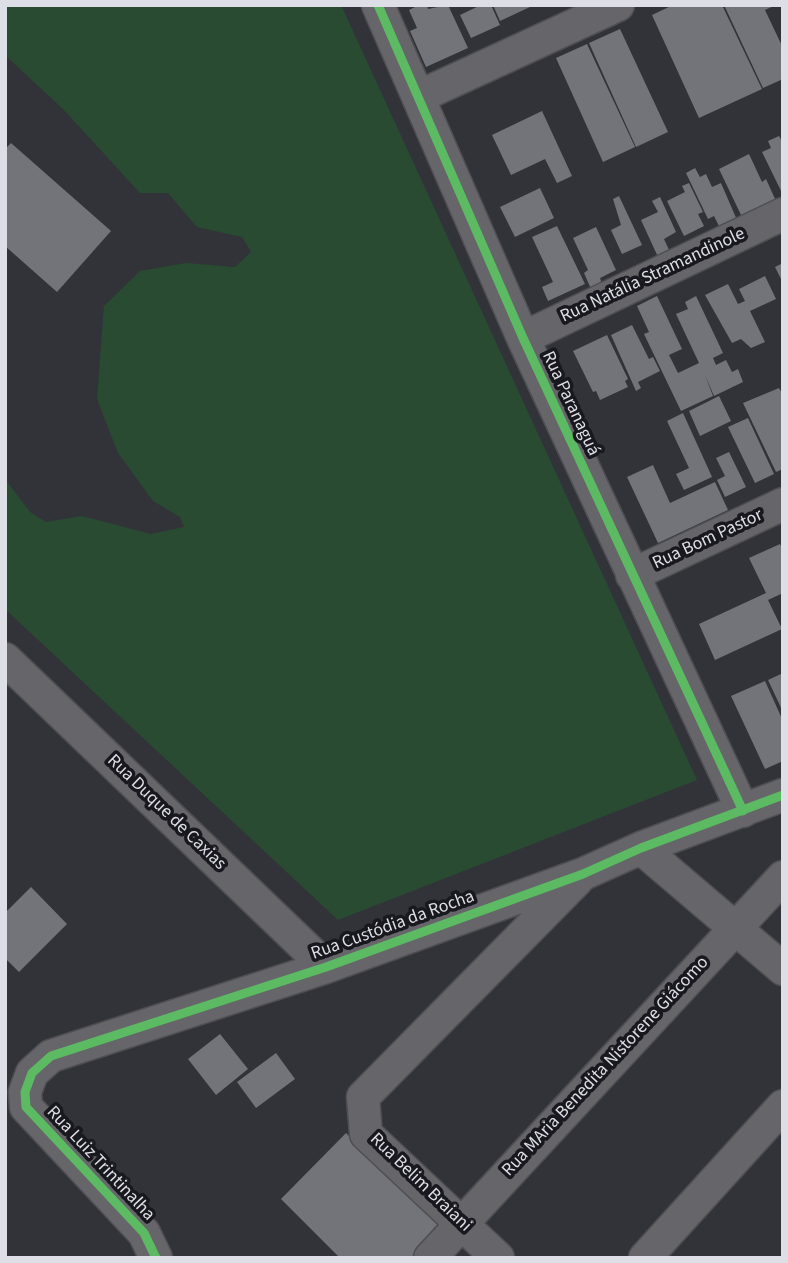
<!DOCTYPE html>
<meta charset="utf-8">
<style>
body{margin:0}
#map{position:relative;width:788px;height:1263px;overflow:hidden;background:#323339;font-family:"Source Sans 3",sans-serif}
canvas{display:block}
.frame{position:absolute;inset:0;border:7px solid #dedee6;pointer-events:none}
</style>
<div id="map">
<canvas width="788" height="1263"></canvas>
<div class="frame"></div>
</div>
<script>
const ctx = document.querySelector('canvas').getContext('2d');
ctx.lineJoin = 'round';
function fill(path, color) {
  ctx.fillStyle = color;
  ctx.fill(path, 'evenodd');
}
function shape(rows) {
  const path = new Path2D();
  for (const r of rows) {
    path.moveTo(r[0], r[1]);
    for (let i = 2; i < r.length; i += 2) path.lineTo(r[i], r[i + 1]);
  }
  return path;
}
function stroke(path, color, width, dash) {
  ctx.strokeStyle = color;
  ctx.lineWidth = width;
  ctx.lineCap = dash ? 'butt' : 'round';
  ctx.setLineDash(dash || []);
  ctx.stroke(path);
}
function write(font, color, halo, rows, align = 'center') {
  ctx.font = font + ' "Source Sans 3",sans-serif';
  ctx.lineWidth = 7;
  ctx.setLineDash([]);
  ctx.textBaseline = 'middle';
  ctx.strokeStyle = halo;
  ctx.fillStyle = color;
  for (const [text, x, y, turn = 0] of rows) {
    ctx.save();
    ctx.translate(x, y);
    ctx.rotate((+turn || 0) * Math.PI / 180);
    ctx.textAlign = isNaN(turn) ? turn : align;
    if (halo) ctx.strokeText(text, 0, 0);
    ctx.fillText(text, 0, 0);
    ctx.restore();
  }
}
const green = shape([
 [7,5,341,5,697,780,338,920,5,609,5,479,30,512,46,522,82,516,151,534,184,527,180,517,153,501,118,453,97,399,104,306,140,271,186,263,235,267,251,252,242,237,197,227,168,193,140,193,63,109,7,57]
]);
const building = shape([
 [419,5,427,5,428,9,448,5,468,48,426,67,410,31,417,28,409,10],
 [481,5,491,5,500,25,471,38,460,15],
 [493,5,529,5,530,7,500,21],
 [673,5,722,5,762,89,699,118,652,15],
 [724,5,776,5,765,10,783,48,783,79,763,88],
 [620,29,668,132,636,147,589,43],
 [587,44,635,147,603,162,556,58],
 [542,111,572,176,557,183,545,159,511,175,492,135],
 [779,136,783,143,783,195,762,152,771,148,768,141],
 [11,143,111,231,57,292,5,246,5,149],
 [749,154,762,182,766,179,776,201,742,217,719,169],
 [695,168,700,177,706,174,712,187,721,183,737,220,720,228,714,216,708,219,686,173],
 [689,183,703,212,698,214,704,226,684,236,667,201,685,192,682,186],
 [540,188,554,218,515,237,500,207],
 [619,196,642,245,622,254,611,230,621,225,613,199],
 [660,197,676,232,664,239,670,252,658,257,641,220,658,212,652,201],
 [557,226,585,284,548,301,542,287,553,282,532,237],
 [596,227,616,270,600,278,602,284,591,289,584,273,588,270,573,238],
 [783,263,783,283,775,267],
 [765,276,776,299,750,311,765,342,751,348,741,339,732,343,705,295,728,284,738,304,745,301,739,289],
 [657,296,682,349,669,355,678,373,699,363,676,314,688,309,685,302,696,296,723,353,713,358,716,365,726,360,732,372,738,369,743,382,714,396,705,375,713,396,681,411,644,334,649,332,637,306],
 [632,325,649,359,653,357,660,371,638,382,641,388,636,391,611,335],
 [607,335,628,379,625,381,628,387,600,400,596,391,593,392,573,351],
 [779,388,783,395,783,469,776,472,743,403],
 [719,396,731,421,700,436,689,411],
 [683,413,712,477,684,490,676,474,689,468,667,421],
 [748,418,774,474,755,483,728,427],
 [729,452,746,487,725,497,717,480,725,476,716,458],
 [653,465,670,503,715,482,728,510,658,543,627,477],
 [780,544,783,550,783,593,768,600,782,629,715,660,699,624,766,593,749,558],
 [783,673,783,712,768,680],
 [765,681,783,721,783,761,765,769,731,696],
 [31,887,67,924,19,972,5,958,5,913],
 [220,1034,248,1069,216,1095,188,1059],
 [276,1053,295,1079,256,1108,237,1082],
 [346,1133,449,1235,427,1258,340,1258,281,1199]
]);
const minor = shape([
 [378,5,523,338,743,811],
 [418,97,618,5],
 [523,338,783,214],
 [632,575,783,504],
 [5,659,326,967],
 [641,848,783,969],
 [156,1258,144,1233,26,1107,25,1092,32,1073,51,1056,326,967,583,874,641,848,783,795],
 [430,1258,783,877],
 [498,1258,366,1134,363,1097,577,880],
 [645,1258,783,1106]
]);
const cycleway = shape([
 [378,5,523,338,743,811],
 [156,1258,144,1233,26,1107,25,1092,32,1073,51,1056,326,967,583,874,641,848,783,795]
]);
const streetNames = [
 ["Rua Natália Stramandinole",653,276,-25],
 ["Rua Paranaguá",570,404,65],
 ["Rua Bom Pastor",708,540,-25],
 ["Rua Duque de Caxias",166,813,44],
 ["Rua Custódia da Rocha",393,926,-20],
 ["Rua MAria Benedita Nistorene Giácomo",606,1067,-47],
 ["Rua Luiz Trintinalha",100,1164,47],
 ["Rua Belim Braiani",420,1183,44]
];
fill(green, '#284b32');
fill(building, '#737479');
stroke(minor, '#4e4e53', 35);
stroke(minor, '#65656a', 32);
stroke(cycleway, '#5cba63', 9);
write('18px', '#dedee6', '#18181e', streetNames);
</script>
